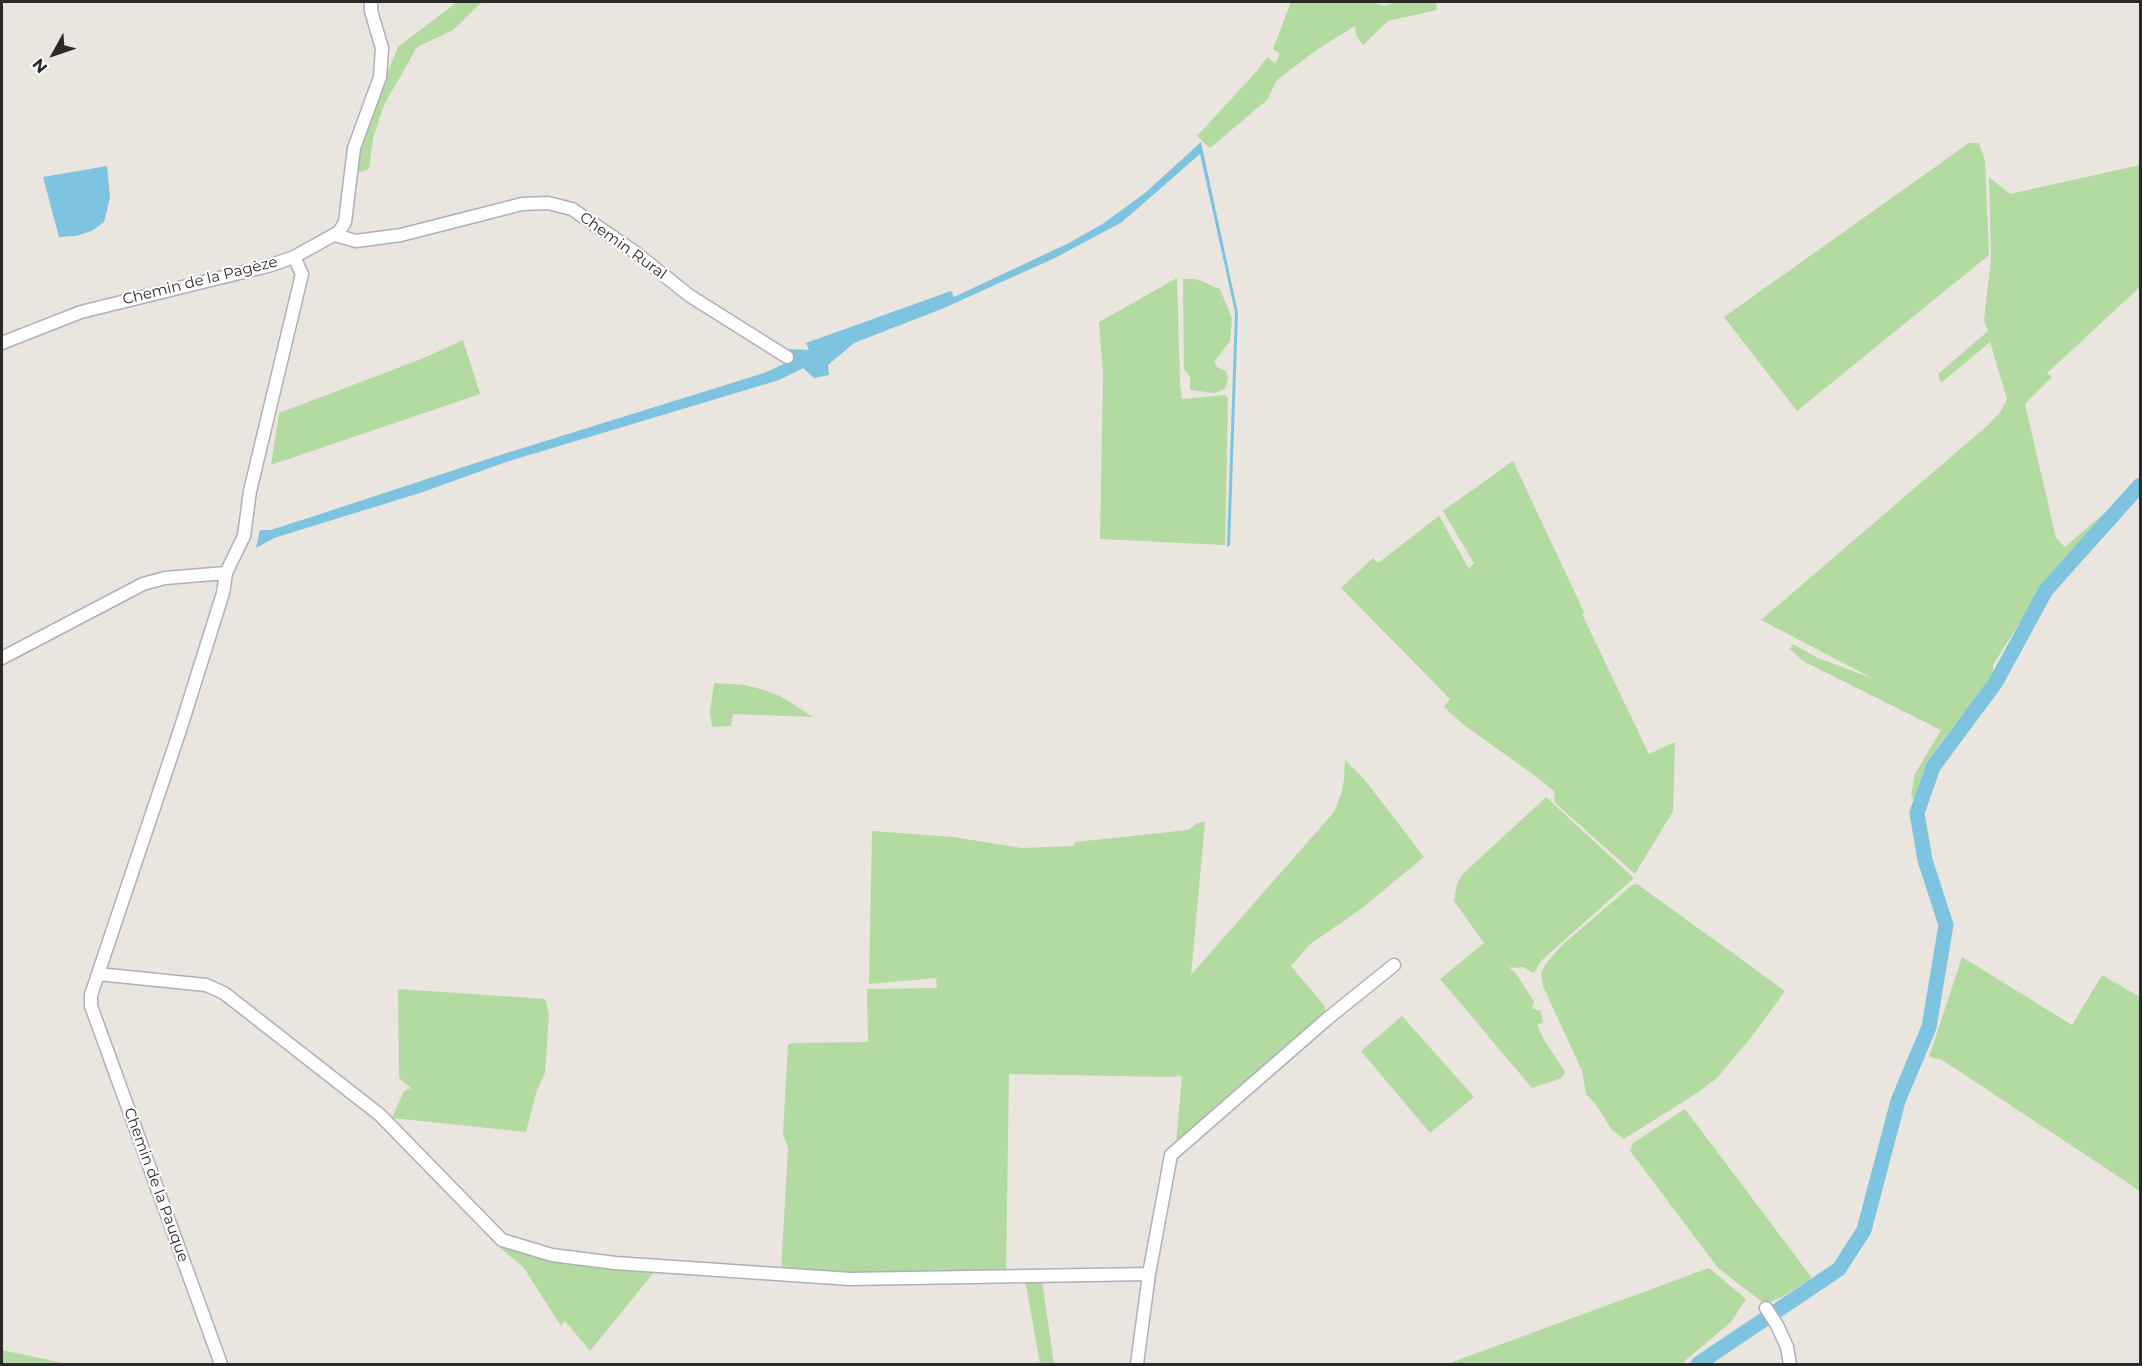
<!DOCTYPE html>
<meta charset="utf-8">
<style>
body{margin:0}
#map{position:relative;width:2142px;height:1366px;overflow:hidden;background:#eae5de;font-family:Montserrat,sans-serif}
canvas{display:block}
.frame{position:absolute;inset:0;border:3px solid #2a2a2a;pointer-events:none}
.north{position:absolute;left:24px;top:24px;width:60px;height:60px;-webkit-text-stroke:4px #fff;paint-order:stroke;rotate:230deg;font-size:16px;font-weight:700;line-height:24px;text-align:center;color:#2a2a2a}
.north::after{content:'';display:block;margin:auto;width:21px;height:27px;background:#2a2a2a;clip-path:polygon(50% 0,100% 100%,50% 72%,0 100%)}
</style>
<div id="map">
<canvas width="2142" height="1366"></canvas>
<div class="frame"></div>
<div class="north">N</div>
</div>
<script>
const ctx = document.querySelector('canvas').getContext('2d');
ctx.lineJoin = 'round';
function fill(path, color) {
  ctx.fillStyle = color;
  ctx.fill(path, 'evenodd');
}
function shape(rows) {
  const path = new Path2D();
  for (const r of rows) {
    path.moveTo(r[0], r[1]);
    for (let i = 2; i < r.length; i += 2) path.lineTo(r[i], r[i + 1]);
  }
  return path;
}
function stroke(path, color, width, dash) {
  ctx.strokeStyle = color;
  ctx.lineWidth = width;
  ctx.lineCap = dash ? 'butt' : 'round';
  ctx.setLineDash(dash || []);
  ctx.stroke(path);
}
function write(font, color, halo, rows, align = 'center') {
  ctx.font = font + ' Montserrat,sans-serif';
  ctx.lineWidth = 4.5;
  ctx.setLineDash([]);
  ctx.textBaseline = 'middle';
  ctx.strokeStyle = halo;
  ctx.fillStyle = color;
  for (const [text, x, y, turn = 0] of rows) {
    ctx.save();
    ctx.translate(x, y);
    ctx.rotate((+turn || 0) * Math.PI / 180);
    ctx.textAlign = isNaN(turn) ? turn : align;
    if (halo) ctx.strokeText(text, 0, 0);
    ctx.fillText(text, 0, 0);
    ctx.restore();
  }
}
const green = shape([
 [457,2,482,2,453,30,417,47,384,105,373,138,369,169,353,174,358,145,398,47],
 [1291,2,1372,2,1384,6,1397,2,1436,2,1437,10,1388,21,1363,45,1356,35,1355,26,1318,49,1277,80,1267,100,1210,148,1197,136,1257,71,1267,57,1275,63,1280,54,1273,49],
 [1969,143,1979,143,1985,161,1989,255,1797,411,1724,317],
 [2140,165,2140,287,2047,373,2052,377,2025,404,2056,538,2065,547,2109,509,2110,510,2050,574,1993,665,1993,674,1938,747,1923,771,1914,800,1911,796,1915,774,1941,730,1803,661,1790,649,1793,644,1818,658,1874,679,1761,620,1988,425,2001,411,2007,399,1990,342,1941,383,1938,374,1988,331,1984,320,1991,260,1989,177,2010,194],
 [1177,278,1180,384,1182,399,1225,395,1228,398,1225,545,1100,539,1103,373,1099,322],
 [1183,279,1196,279,1220,289,1232,318,1230,341,1214,362,1217,367,1226,371,1228,378,1225,389,1214,393,1190,390,1190,377,1184,369],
 [463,340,480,394,271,465,279,413,424,358],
 [1513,461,1584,612,1582,614,1649,754,1675,742,1673,811,1635,874,1555,803,1554,791,1538,778,1464,725,1444,707,1450,699,1341,588,1373,558,1378,563,1439,516,1469,569,1474,563,1443,511],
 [714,683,745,685,764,690,782,697,813,717,733,714,731,726,712,727,710,712],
 [1345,760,1364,779,1424,857,1361,909,1309,945,1291,966,1324,1005,1327,1017,1176,1144,1182,1076,1168,1077,1009,1074,1006,1273,853,1274,781,1271,788,1148,783,1134,788,1045,792,1043,868,1042,867,989,937,988,936,978,869,984,872,831,953,837,1022,848,1073,846,1075,842,1188,830,1198,823,1205,822,1191,975,1334,812,1341,795,1344,780],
 [1546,797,1634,878,1541,961,1534,973,1523,967,1512,968,1508,966,1517,975,1534,1002,1532,1008,1541,1011,1543,1023,1537,1024,1543,1038,1565,1072,1562,1078,1532,1088,1440,979,1484,943,1454,901,1457,884,1463,874],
 [1637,884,1785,991,1753,1035,1717,1078,1697,1093,1624,1139,1612,1130,1596,1105,1586,1094,1582,1071,1543,986,1541,974,1545,965,1560,947,1632,885],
 [1962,957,2072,1025,2102,975,2140,997,2140,1191,1953,1067,1940,1059,1929,1057],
 [398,989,545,999,549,1014,545,1073,537,1090,526,1132,392,1118,404,1091,411,1088,399,1078],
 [1402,1016,1474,1097,1430,1133,1361,1051],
 [1685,1109,1812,1278,1782,1297,1765,1304,1718,1268,1630,1151,1633,1143],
 [490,1239,557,1259,655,1271,590,1351,565,1321,561,1326,524,1268],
 [1709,1268,1746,1299,1731,1322,1681,1364,1447,1364],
 [1025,1280,1042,1280,1054,1364,1040,1364],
 [2,1350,68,1364,2,1364]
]);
const water = shape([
 [1201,142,1238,313,1230,545,1227,547,1235,312,1200,154,1122,222,1057,257,944,308,854,343,828,365,829,375,814,378,803,368,779,380,506,462,423,492,274,538,256,548,260,530,271,530,305,519,494,457,764,373,786,363,788,349,809,350,806,343,951,291,954,297,1069,243,1104,223,1145,193],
 [107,166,110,198,104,222,92,231,75,236,59,237,43,177]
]);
const river = shape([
 [1698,1364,1839,1269,1864,1230,1898,1101,1929,1027,1946,925,1925,860,1917,813,1933,767,1996,682,2046,590,2140,485]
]);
const minor = shape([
 [335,235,356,241,401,235,522,204,548,203,572,209,636,253,690,296,787,357],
 [2,343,81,312,268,266,294,257,339,232,345,222,354,148,380,77,382,48,371,11,371,2],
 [2,658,143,584,165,578,226,573],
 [98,974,180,730,223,593,226,573,244,536,250,491,302,274,294,257],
 [1766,1308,1777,1325,1787,1347,1790,1364],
 [221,1364,91,1006,91,995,98,974,206,985,224,993,380,1115,502,1240,552,1255,615,1263,850,1279,1149,1274],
 [1137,1364,1149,1274,1171,1155,1327,1019,1394,965]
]);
const streetNames = [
 ["Chemin Rural",623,246,36],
 ["Chemin de la Pagèze",200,281,-14],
 ["Chemin de la Pauque",156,1185,70]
];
fill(green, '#b3daa1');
fill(water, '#7ec3df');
stroke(river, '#7ec3df', 15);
stroke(minor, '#aeb0b9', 15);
stroke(minor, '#fff', 12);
write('15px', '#2a2a2a', '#fff', streetNames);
</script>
